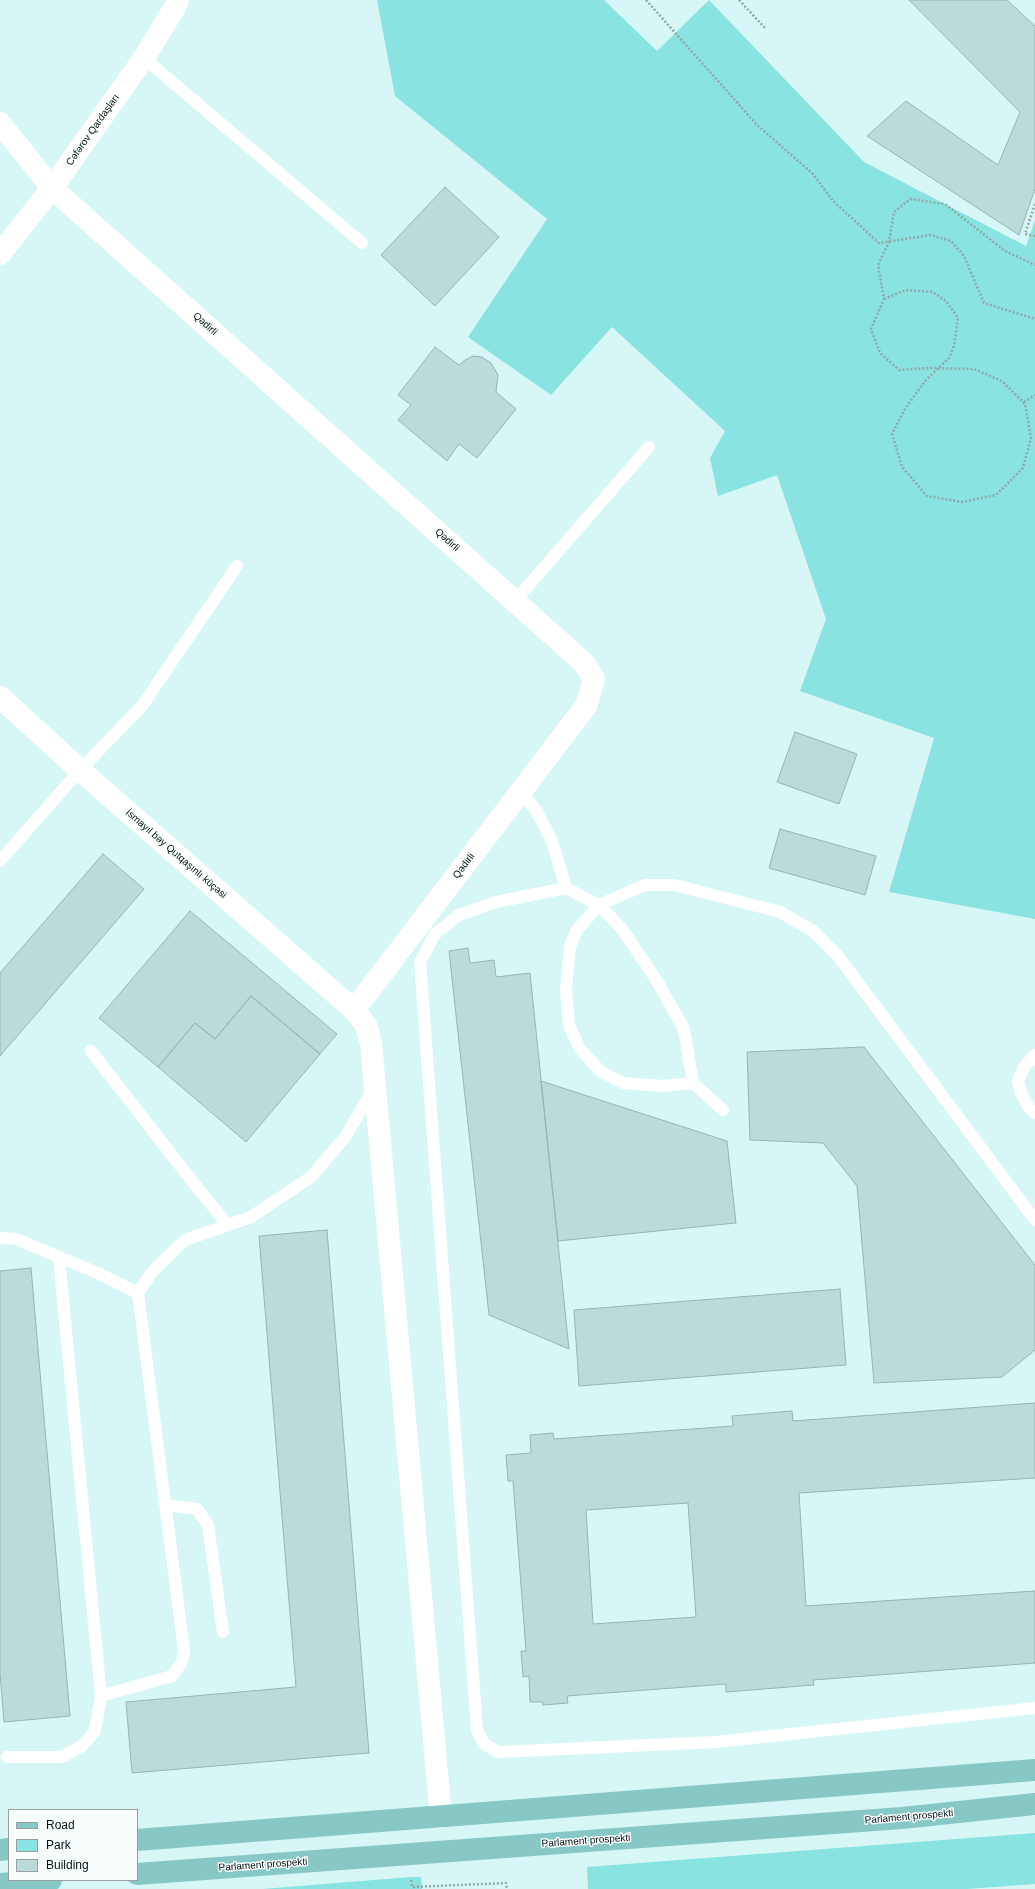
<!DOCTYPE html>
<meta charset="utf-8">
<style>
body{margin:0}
#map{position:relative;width:1035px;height:1889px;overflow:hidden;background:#d7f7f6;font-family:Arial,sans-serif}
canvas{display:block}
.legend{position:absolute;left:8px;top:1809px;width:130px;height:72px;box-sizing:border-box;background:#f8fefe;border:1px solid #98a0a0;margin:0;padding:5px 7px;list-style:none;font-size:12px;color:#081313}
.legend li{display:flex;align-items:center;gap:8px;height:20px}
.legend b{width:20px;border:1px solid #98a0a0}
</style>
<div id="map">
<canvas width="1035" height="1889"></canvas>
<ul class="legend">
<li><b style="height:5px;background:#87c8c7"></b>Road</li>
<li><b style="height:11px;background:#89e3e1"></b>Park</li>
<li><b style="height:11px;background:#bbdbda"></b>Building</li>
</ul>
</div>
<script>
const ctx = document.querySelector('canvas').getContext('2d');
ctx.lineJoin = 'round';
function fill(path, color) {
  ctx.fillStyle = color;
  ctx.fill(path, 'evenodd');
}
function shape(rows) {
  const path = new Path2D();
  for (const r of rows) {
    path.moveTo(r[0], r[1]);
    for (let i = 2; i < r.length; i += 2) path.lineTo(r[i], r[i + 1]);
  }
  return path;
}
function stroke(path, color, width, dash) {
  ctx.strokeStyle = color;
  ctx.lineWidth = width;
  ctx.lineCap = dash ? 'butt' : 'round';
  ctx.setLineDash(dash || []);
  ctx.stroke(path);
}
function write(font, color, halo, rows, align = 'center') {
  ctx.font = font + ' Arial,sans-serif';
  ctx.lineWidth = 3;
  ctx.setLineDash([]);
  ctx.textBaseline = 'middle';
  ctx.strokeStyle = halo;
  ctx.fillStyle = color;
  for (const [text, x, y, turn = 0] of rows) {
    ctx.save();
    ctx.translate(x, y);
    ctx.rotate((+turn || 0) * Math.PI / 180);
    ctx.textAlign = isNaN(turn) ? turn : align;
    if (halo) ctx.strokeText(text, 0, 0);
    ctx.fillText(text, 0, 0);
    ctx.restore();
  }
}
const green = shape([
 [377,0,604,0,657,51,709,0,864,162,1026,246,1035,220,1035,919,889,892,934,738,800,691,826,619,777,475,718,496,710,458,725,431,612,327,551,395,468,337,547,219,395,96],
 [1035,1833,1035,1884,967,1889,588,1889,587,1867],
 [421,1877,422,1889,262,1889,411,1877]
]);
const building = shape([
 [909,0,1007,0,1035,26,1035,189,1019,235,867,136,906,101,998,165,1020,112,909,0],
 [445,187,499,237,435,306,381,255,445,187],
 [435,347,459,365,465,360,473,356,482,357,491,363,498,375,496,392,516,409,477,458,459,444,447,461,398,420,411,405,398,395,435,347],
 [795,732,857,754,839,804,777,782,795,732],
 [780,829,876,856,865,895,769,868,780,829],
 [103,854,144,889,0,1056,0,973,103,854],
 [190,911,337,1034,320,1054,251,996,215,1039,195,1023,158,1067,99,1018,190,911],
 [468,948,470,963,494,960,496,977,530,973,569,1349,489,1315,449,951,468,948],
 [251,996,320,1054,246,1142,158,1067,195,1023,215,1039,251,996],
 [864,1047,1035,1265,1035,1350,1002,1377,874,1383,857,1186,823,1143,750,1140,747,1052,864,1047],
 [541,1081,727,1141,736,1223,558,1241,541,1081],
 [327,1230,369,1753,132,1773,126,1702,296,1687,259,1236,327,1230],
 [31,1268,70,1716,4,1722,0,1673,0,1271,31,1268],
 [840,1289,846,1365,579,1386,574,1310,840,1289],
 [1035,1403,1035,1478,799,1493,806,1606,1035,1591,1035,1663,813,1680,814,1685,726,1692,726,1684,567,1696,568,1703,543,1705,543,1702,530,1702,529,1676,523,1677,521,1651,526,1651,513,1481,508,1481,506,1455,531,1453,530,1435,553,1433,554,1439,733,1426,732,1416,792,1411,793,1421,1035,1403],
 [688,1503,696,1617,593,1624,586,1510,688,1503]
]);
const path = shape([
 [646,0,757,125,812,173,833,201,879,243,931,235,951,241,964,256,984,303,1035,319],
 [739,0,766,29],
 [1035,204,1025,234,1035,236],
 [884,299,906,290,933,292,946,301,958,318,954,346,949,358,925,381,905,409,892,434,902,467,927,496,962,502,996,495,1023,468,1031,438,1025,404,1002,381,974,369,929,368,899,370,880,353,871,329,884,299,878,265,889,242,894,212,910,199,945,204,1005,251,1035,265],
 [1024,402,1035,395],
 [411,1880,412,1887,506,1883,507,1889]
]);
const service = shape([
 [144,58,362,243],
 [515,601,649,447],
 [521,792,536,810,552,841,566,888,599,905,577,930,570,946,566,989,569,1025,580,1049,600,1071,623,1083,663,1086,693,1083],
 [0,861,80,770,142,706,237,566],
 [566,888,496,902,459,915,435,934,420,962,477,1730,484,1744,498,1752,716,1742,1035,1708],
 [91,1051,192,1181,228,1225],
 [1035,1055,1024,1067,1018,1081,1021,1093,1029,1108,1035,1113],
 [723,1110,693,1083,684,1029,657,981,622,929,599,905,645,885,675,885,780,912,813,931,838,956,1035,1220],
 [0,1238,16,1239,100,1274,138,1293,152,1272,185,1240,251,1217,311,1177,346,1136,373,1089],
 [59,1258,101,1696],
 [166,1505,197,1509,208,1525,223,1632],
 [7,1757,62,1757,82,1746,95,1731,101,1696,172,1676,182,1662,184,1650,138,1293]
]);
const minor = shape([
 [0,123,52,188,585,664,594,679,586,706,354,1010],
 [0,254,52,188,144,58,175,7,178,0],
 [0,697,80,770,354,1010,366,1025,371,1043,441,1817]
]);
const primary = shape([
 [137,1840,1035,1770],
 [0,1850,9,1849],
 [137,1874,902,1818,1035,1804],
 [0,1884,51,1880]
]);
const streetNames = [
 ["Cəfərov Qardaşları",93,130,-55],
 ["Qədirli",205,324,42],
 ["Qədirli",447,540,42],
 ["İsmayıl bəy Qutqaşınlı küçəsi",176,854,41],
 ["Qədirli",464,866,-53],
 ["Parlament prospekti",909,1817,-5],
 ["Parlament prospekti",586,1841,-4],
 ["Parlament prospekti",263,1865,-4]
];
fill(green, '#89e3e1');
fill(building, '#bbdbda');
stroke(building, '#95b4b3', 1);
stroke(path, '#8fa8a7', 2.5, [2, 2]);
stroke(service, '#fff', 12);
stroke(minor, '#fff', 22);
stroke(primary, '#87c8c7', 22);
write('10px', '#081313', '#f8fefe', streetNames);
</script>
